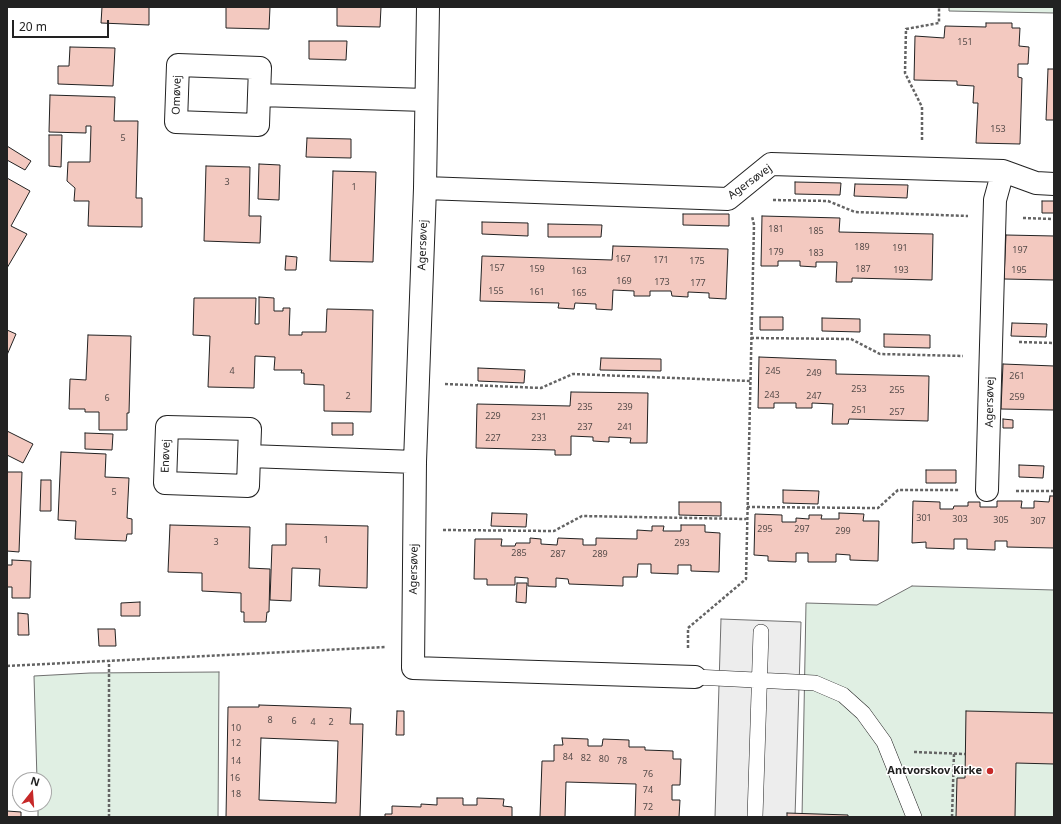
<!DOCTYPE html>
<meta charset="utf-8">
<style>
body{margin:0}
#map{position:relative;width:1061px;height:824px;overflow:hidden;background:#fff;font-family:"Noto Sans",sans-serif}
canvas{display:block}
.frame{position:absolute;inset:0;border:8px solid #222;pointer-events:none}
.north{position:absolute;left:12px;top:772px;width:40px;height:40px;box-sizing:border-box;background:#fff;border:1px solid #a7a7a7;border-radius:50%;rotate:17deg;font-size:11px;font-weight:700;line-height:16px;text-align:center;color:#222}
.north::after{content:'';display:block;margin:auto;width:14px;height:18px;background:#c62828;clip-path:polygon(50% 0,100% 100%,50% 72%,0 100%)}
.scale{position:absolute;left:12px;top:20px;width:97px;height:18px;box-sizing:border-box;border:2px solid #222;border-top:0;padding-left:5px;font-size:12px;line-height:14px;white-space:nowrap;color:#222;-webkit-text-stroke:3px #fff;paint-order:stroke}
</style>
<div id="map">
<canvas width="1061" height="824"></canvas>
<div class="frame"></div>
<div class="north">N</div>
<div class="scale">20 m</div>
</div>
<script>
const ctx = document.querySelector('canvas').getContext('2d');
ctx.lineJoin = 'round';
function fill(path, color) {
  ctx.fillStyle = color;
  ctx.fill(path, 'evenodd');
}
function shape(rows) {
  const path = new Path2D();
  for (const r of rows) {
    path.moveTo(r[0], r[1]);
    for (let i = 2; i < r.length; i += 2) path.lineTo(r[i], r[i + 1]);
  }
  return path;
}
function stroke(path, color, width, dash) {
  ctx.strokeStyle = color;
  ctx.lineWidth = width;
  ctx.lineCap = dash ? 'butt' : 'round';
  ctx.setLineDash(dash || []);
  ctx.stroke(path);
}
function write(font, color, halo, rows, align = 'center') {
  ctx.font = font + ' "Noto Sans",sans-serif';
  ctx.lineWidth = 3;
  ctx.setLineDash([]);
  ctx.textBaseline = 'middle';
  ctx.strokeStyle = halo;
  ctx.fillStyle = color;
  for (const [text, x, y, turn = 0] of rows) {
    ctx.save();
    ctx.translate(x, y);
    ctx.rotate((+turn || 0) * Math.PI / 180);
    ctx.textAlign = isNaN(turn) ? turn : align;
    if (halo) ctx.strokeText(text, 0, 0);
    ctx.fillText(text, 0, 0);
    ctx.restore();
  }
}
const green = shape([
 [949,7,1054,7,1054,13,949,11,949,7],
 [912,586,1054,590,1054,817,802,817,806,603,877,605,912,586],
 [219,672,218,817,38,817,38,804,44,804,44,780,37,780,34,676,90,673,219,672]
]);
const parking = shape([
 [721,619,801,622,795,817,715,817,721,619]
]);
const building = shape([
 [102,7,149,7,149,25,101,23,102,7],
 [226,7,270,7,269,29,226,28,226,7],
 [337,7,381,7,380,27,337,26,337,7],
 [986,23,1012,23,1012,28,1020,28,1019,46,1029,47,1028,64,1018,64,1018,77,1022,78,1020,144,976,143,978,103,973,103,974,86,957,85,957,81,914,80,915,36,944,38,945,26,986,27,986,23],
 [309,41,347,41,346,60,309,59,309,41],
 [70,47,115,48,113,86,58,84,58,66,69,66,70,47],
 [1048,69,1054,69,1054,120,1046,120,1048,69],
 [50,95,115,97,114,121,138,121,136,198,142,198,142,227,88,226,89,201,74,201,75,188,67,181,68,162,90,162,91,126,86,126,86,133,49,132,50,95],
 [49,135,62,135,61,167,49,166,49,135],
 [307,138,351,139,351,158,306,157,307,138],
 [7,146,31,161,25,170,7,160,7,146],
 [259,164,280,165,279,200,258,199,259,164],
 [206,166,250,167,249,216,261,216,260,243,204,241,206,166],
 [333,171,376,172,373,262,330,261,333,171],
 [7,178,30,191,11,226,27,234,7,268,7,178],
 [795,182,841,183,840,195,795,194,795,182],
 [855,184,908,185,907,198,854,196,855,184],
 [1042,201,1054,201,1054,213,1042,213,1042,201],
 [683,214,729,214,729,226,683,225,683,214],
 [762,216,840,218,839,232,933,234,932,280,852,278,852,282,836,282,837,262,816,262,816,267,800,266,800,261,778,261,778,266,761,266,762,216],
 [482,222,528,223,528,236,482,234,482,222],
 [548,224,602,225,601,237,548,237,548,224],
 [1006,235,1054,236,1054,280,1004,279,1006,235],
 [613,246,728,249,726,299,709,298,709,293,688,292,688,297,672,296,671,291,650,291,650,296,634,296,634,291,613,290,612,310,596,309,596,304,575,303,574,309,558,308,559,303,480,301,482,256,612,260,613,246],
 [286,256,297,257,296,270,285,270,286,256],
 [259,297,274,298,274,311,283,311,283,308,290,308,289,335,302,335,302,332,326,332,327,309,373,310,371,412,324,411,324,385,304,384,304,373,301,373,302,370,274,370,275,357,255,356,254,388,208,387,210,336,193,335,194,298,256,298,255,324,259,324,259,297],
 [760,317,783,317,783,330,760,330,760,317],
 [822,318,860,319,860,332,822,331,822,318],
 [1012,323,1047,324,1046,337,1011,336,1012,323],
 [7,330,16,334,7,355,7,330],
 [884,334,930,335,930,348,884,347,884,334],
 [88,335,131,336,129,413,127,413,127,430,99,430,99,412,85,412,85,409,69,409,70,379,86,380,88,335],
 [759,357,836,360,836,374,929,376,928,421,849,419,848,424,832,424,833,404,812,403,812,408,796,408,796,403,774,403,774,408,758,408,759,357],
 [601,358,661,359,661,371,600,370,601,358],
 [1003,364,1054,366,1054,410,1001,409,1003,364],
 [478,368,525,370,524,383,478,381,478,368],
 [571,392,648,393,647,443,630,443,631,438,609,437,609,442,593,441,593,437,571,436,571,455,555,455,555,450,476,448,477,404,570,406,571,392],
 [1003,419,1013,420,1013,428,1003,428,1003,419],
 [332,423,353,423,353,435,332,435,332,423],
 [7,431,33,444,23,463,7,455,7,431],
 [85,433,113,434,112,450,85,449,85,433],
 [61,452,106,454,105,477,129,478,127,518,132,519,132,534,127,534,126,541,75,539,76,521,58,520,61,452],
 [1019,465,1044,466,1043,478,1019,477,1019,465],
 [926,470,956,470,956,483,926,483,926,470],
 [7,472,22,472,19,552,7,551,7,472],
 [41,480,51,480,51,511,40,511,41,480],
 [783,490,819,491,818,504,783,503,783,490],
 [1050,496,1054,496,1054,548,1007,547,1007,541,995,541,995,550,967,549,967,539,954,539,954,549,926,548,926,542,912,543,913,501,940,502,940,509,953,509,954,506,968,506,968,502,980,502,980,507,997,507,997,501,1022,501,1021,508,1034,508,1034,501,1049,502,1050,496],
 [679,502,721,502,721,516,679,515,679,502],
 [492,513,527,514,526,527,491,526,492,513],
 [839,513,864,514,863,521,879,521,878,561,850,560,850,555,836,554,836,562,808,562,808,553,796,553,796,562,768,561,768,556,754,555,755,514,782,515,782,522,796,522,796,518,809,519,809,515,822,515,821,519,839,519,839,513],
 [286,524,368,526,367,588,319,586,320,569,292,568,291,601,270,600,272,545,286,545,286,524],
 [170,525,250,527,249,568,270,569,269,612,267,612,266,622,244,622,244,612,241,612,241,593,202,591,202,573,168,572,170,525],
 [681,525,705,525,705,532,720,533,719,572,691,571,691,565,678,565,678,574,651,573,651,564,638,564,637,577,623,577,623,586,569,584,568,579,556,578,556,587,528,586,528,578,515,577,515,585,487,585,487,579,474,579,475,539,502,539,501,546,515,546,516,543,530,543,530,538,541,539,541,544,557,545,558,538,583,539,583,545,596,545,596,538,637,539,637,530,652,531,652,526,664,526,663,531,681,531,681,525],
 [12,560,31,561,30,598,12,598,12,587,7,587,7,565,12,565,12,560],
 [517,583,527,583,526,603,516,602,517,583],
 [140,602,140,616,121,616,121,603,140,602],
 [18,613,28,614,29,635,18,635,18,613],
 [98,629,115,629,116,646,99,646,98,629],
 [259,705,351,708,350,724,363,724,360,817,226,817,228,707,259,707,259,705],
 [261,738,338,741,336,803,259,800,261,738],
 [397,711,404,711,404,735,396,735,397,711],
 [966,711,1054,713,1054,764,1016,763,1015,817,956,817,957,778,965,778,966,711],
 [562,738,588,739,588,746,602,746,603,739,629,740,629,747,645,747,645,750,673,751,673,759,681,759,680,785,672,785,672,800,680,800,679,817,635,817,636,784,566,782,565,817,540,817,542,761,554,761,554,745,563,745,562,738],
 [14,787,20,787,20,796,13,796,14,787],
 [437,798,463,798,463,805,477,805,477,798,504,799,503,806,512,807,512,817,385,817,385,814,392,814,392,806,421,807,421,804,437,805,437,798],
 [7,811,21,812,21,817,7,817,7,811],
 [787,813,848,815,848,817,787,817,787,813]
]);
const path = shape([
 [922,140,922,107,905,73,906,29,939,23,939,7],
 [773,200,828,201,855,212,968,216],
 [1023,218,1054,219],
 [751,338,851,339,880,354,963,356],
 [1019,342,1054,343],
 [445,384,541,388,573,374,750,381],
 [1016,491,1054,491],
 [747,507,878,508,898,490,959,490],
 [443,530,554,531,582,516,746,519],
 [688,648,688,628,746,579,754,225,752,216],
 [7,666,386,647],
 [914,752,965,754],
 [109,817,109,661],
 [952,817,954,753]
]);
const service = shape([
 [695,677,815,683,843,695,863,713,884,742,914,817],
 [755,817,761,632]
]);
const minor = shape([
 [428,7,425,188,415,462,413,668,695,677],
 [259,95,258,125,176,122,178,65,260,68,259,95,426,100],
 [425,188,728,199,771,164,1003,171,1036,183,1054,184],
 [249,456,248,486,165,483,167,427,250,429,249,456,415,462],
 [987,490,995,200,1003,171]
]);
const markers = [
 [990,771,4,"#c62828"]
];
const numberNames = [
 ["151",965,42],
 ["153",998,129],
 ["5",123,138],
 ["3",227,182],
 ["1",354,187],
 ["181",776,229],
 ["185",816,231],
 ["189",862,247],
 ["191",900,248],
 ["197",1020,250],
 ["179",776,252],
 ["183",816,253],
 ["167",623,259],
 ["171",661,260],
 ["175",697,261],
 ["157",497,268],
 ["159",537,269],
 ["187",863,269],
 ["193",901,270],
 ["195",1019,270],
 ["163",579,271],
 ["169",624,281],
 ["173",662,282],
 ["177",698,283],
 ["155",496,291],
 ["161",537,292],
 ["165",579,293],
 ["4",232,371],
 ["245",773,371],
 ["249",814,373],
 ["261",1017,376],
 ["253",859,389],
 ["255",897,390],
 ["243",772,395],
 ["2",348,396],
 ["247",814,396],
 ["259",1017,397],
 ["6",107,398],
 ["235",585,407],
 ["239",625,407],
 ["251",859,410],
 ["257",897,412],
 ["229",493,416],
 ["231",539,417],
 ["237",585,427],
 ["241",625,427],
 ["227",493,438],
 ["233",539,438],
 ["5",114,492],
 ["301",924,518],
 ["303",960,519],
 ["305",1001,520],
 ["307",1038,521],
 ["295",765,529],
 ["297",802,529],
 ["299",843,531],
 ["1",326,540],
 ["3",216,542],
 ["293",682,543],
 ["285",519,553],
 ["287",558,554],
 ["289",600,554],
 ["8",270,720],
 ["6",294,721],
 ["4",313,722],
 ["2",331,722],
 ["10",236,728],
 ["12",236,743],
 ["84",568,757],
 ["82",586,758],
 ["80",604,759],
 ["14",236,761],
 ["78",622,761],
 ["76",648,774],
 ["16",235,778],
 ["74",648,790],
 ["18",236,794],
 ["72",648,807]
];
const streetNames = [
 ["Omøvej",177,95,-88],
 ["Agersøvej",750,182,-36],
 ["Agersøvej",423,245,-88],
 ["Agersøvej",990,402,-89],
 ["Enøvej",166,456,-88],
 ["Agersøvej",414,569,-89]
];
const poiNames = [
 ["Antvorskov Kirke",982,771]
];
fill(green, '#e0efe3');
stroke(green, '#6f6f6f', 1);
fill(parking, '#ededed');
stroke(parking, '#6f6f6f', 1);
fill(building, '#f3c9c0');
stroke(building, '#222', 1);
stroke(service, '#222', 16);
stroke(minor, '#222', 24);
stroke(path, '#646464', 2.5, [3, 2]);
stroke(service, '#fff', 15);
stroke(minor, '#fff', 22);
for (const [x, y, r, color] of markers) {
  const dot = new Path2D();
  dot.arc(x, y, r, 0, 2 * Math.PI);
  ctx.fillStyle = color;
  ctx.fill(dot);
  stroke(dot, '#fff', 1.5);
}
write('9px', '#564c4a', null, numberNames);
write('11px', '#222', '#fff', streetNames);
write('bold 11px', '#222', '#fff', poiNames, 'right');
</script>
